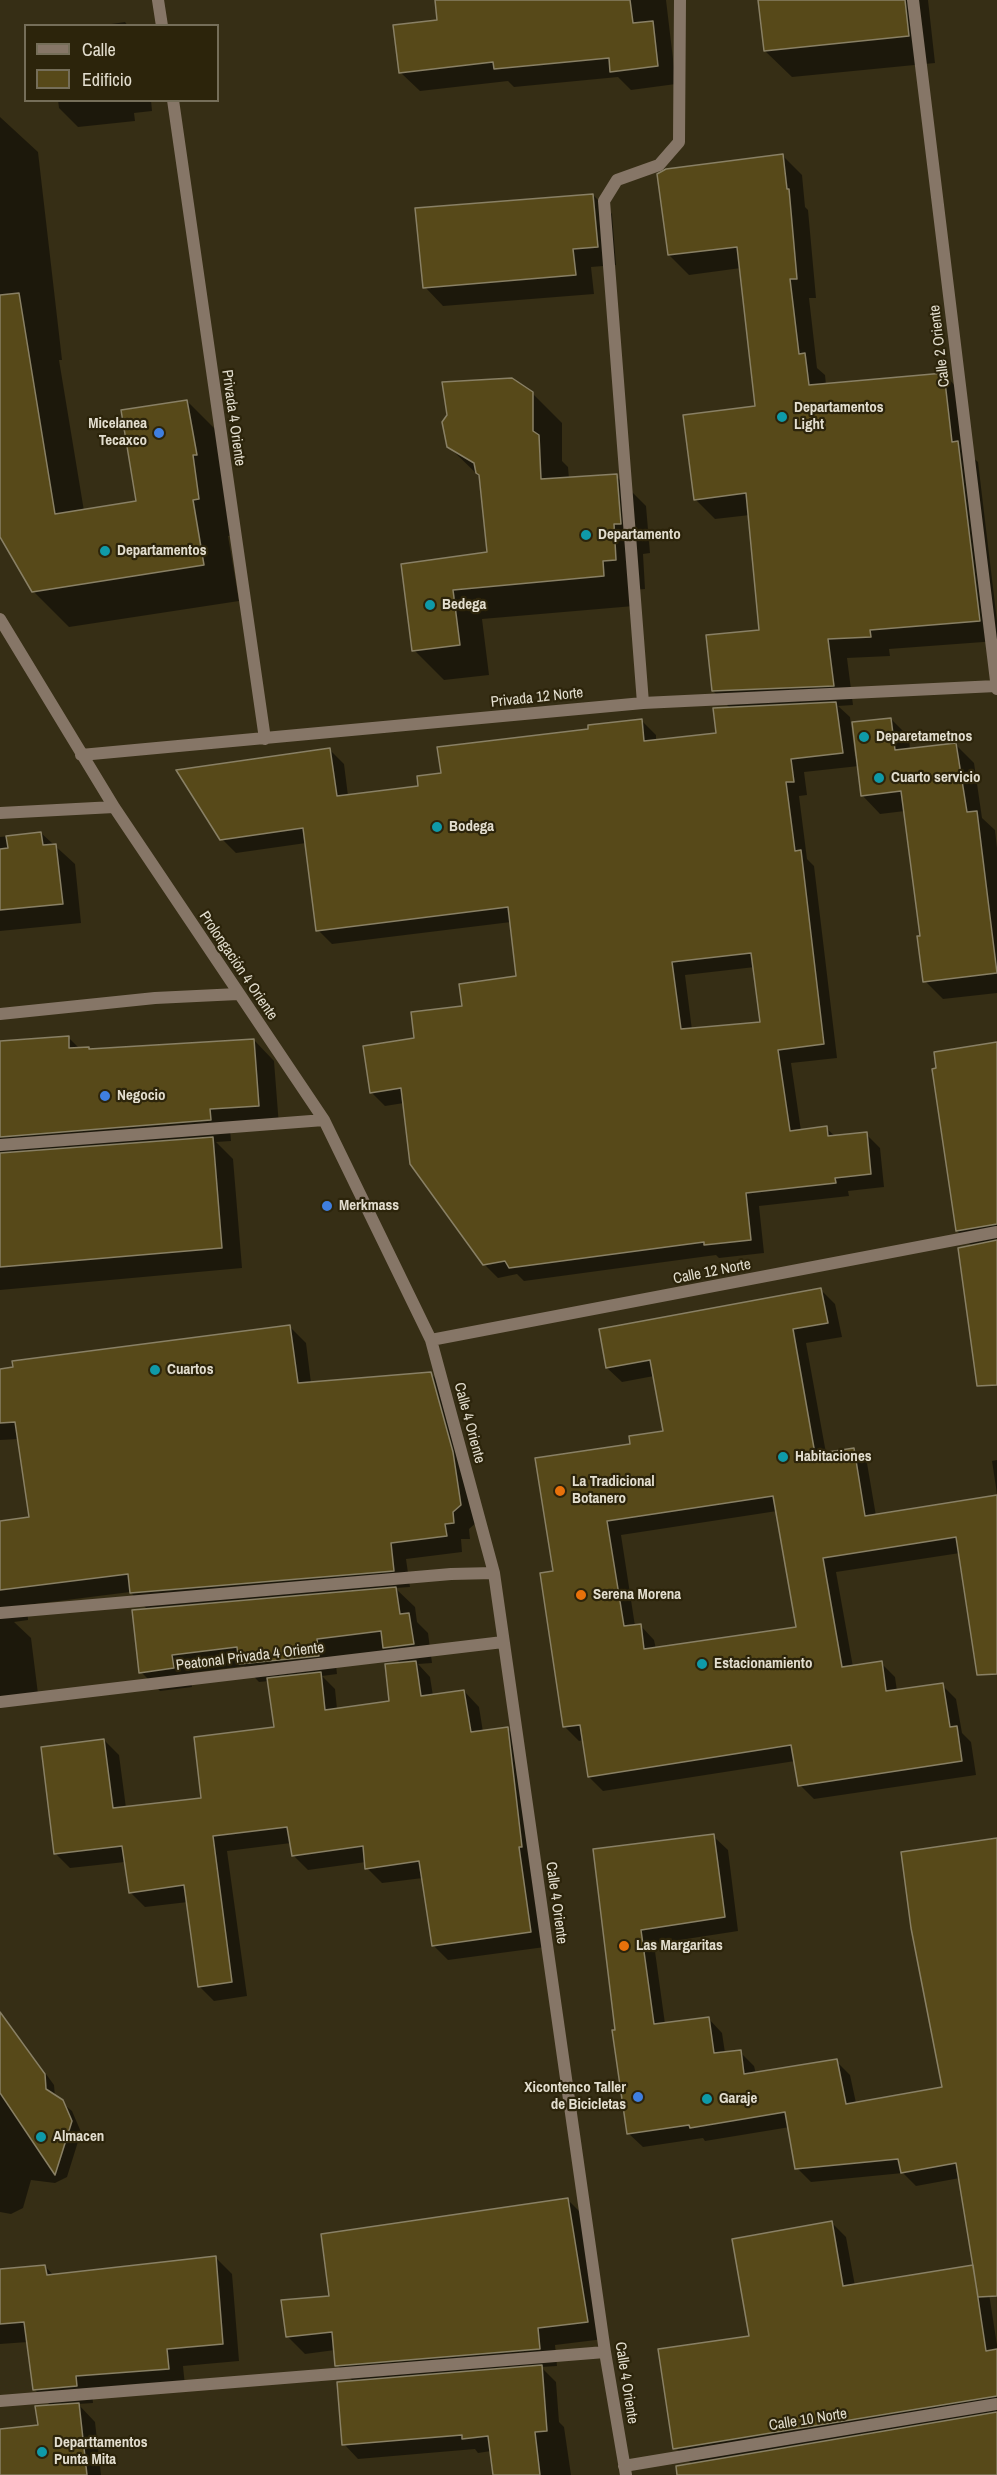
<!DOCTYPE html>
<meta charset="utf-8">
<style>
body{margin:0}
#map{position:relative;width:997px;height:2475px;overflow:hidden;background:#362e15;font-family:"Archivo Narrow",sans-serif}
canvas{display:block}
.legend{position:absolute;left:24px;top:24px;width:195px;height:78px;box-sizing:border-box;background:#2c240b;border:2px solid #756e59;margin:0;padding:8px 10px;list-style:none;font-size:18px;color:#e3decf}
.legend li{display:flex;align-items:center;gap:12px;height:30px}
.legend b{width:30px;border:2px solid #756e59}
</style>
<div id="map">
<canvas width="997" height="2475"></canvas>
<ul class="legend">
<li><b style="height:8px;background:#867667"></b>Calle</li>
<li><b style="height:16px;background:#574919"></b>Edificio</li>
</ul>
</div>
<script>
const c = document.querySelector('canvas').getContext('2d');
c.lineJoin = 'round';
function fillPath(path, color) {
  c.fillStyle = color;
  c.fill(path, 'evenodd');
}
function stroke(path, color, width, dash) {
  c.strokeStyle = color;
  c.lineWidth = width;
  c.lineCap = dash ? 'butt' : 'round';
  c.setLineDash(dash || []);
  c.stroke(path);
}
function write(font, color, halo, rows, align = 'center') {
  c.font = font + ' "Archivo Narrow",sans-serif';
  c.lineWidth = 4.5;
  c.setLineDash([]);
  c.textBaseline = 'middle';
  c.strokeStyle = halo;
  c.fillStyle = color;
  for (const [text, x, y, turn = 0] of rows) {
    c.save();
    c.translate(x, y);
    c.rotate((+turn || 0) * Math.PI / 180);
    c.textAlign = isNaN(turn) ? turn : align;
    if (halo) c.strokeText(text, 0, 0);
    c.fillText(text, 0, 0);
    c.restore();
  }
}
const shadow = new Path2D(`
 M436 0H666L676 84 631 90 618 77 514 87 508 81 420 91 401 73 439 21Z
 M760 0H928L935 63 792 77 765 51Z
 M125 22 128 26H98Z
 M58 100H151L152 111 134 113 135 121 78 127 59 108Z
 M0 117 38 152 62 360H59L84 511 138 503 187 401 223 437 234 535 228 536 239 601 69 627 33 591 0 534Z
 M782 155 802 175 805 207 808 210 816 298H809L817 368 825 375 826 385 944 374 963 394 970 455 978 462 997 621V641L889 649 890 656 847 658 853 705 838 706 850 717 855 756H858L891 719 909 737 910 750 956 745 974 763 982 818 995 830 997 848V993L943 999 925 981 922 937 905 811 880 814 862 795 859 766 804 772 807 795 799 796 807 859 814 866 837 1058 791 1063 801 1131 826 1128 836 1137 866 1134 880 1148 884 1187 848 1191 849 1196 759 1206 764 1253 719 1258 716 1255 524 1281 517 1274 498 1278 484 1264 404 1103 385 1106 371 1092 463 1007 517 978 511 922 332 944 318 930 306 843 236 853 222 839 330 750 344 764 348 796 419 787 442 774 590 730 642 721 656 735V741L717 734 731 709 713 691 761 631 750 515 715 519 696 500 757 407 741 268 689 275 669 255ZM755 967 762 1023 692 1030 685 975Z
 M593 195 612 214 616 265 591 267 594 294 443 306 425 287Z
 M532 393 562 423V461L568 467 569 479 616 476 646 506 650 553 643 554 645 589 632 590 634 606 482 619 489 675 444 680 414 650 402 565 489 553 480 477 448 446Z
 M41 833 75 864 81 923 0 931V837Z
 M68 1037 80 1049 90 1051 254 1040 274 1061 279 1126 230 1129 231 1141 216 1142 233 1159 242 1268 0 1290V1043Z
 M997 1046V1364L973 1247 957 1231Z
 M821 1290 835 1304 842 1337 806 1343 826 1453 853 1449 867 1463 876 1516 997 1496V1658L960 1553 836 1572 853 1667 881 1663 895 1677 897 1691 942 1685 956 1699 962 1733 971 1742 976 1775 814 1799 800 1785 795 1761 603 1791 589 1777 584 1740 579 1741 565 1727 555 1572 632 1445 665 1432 654 1376 622 1382 607 1368ZM777 1511 797 1629 656 1649 654 1640 640 1625 635 1626 621 1535Z
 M289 1326 306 1343 311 1383 430 1373 447 1390 477 1522 469 1529 470 1539H461L462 1552 406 1559 410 1587 395 1588 415 1607 417 1622 428 1633 432 1663 418 1664 430 1677 433 1696 464 1691 479 1707 483 1732 507 1728 522 1743 545 1947 448 1960 433 1945 423 1878 382 1883 367 1868 366 1862 308 1870 293 1855 291 1843 227 1851 247 1996 214 2001 199 1986 188 1902 145 1907 130 1892 125 1862 70 1868 55 1853 104 1740 119 1755 126 1808 203 1799 276 1728 269 1681 259 1682 244 1666 190 1673 192 1687 160 1691 141 1672 148 1610 130 1592 27 1605 28 1620 14 1622 31 1638 39 1702 0 1707V1522L31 1518 19 1439 0 1440V1370ZM388 1650 401 1664 391 1702 337 1709 335 1689 322 1676 337 1674 335 1657Z
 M997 1460V1494L992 1461Z
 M713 1836 728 1850 738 1931 654 1944 665 2024 708 2018 722 2033 725 2053 740 2052 754 2066 756 2074 836 2061 850 2075 856 2103 944 2088 997 1839V2275L960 2178 916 2186 903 2173 811 2182 797 2168 790 2127 705 2141 703 2138 643 2147 628 2133 594 1850Z
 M0 2032H13L22 2041 54 2085 55 2097 72 2111 81 2132 67 2177 55 2183 31 2180 23 2208 11 2214 0 2212Z
 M568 2200 585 2217 604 2339 555 2345 557 2366 541 2367 556 2382 559 2422 564 2427 571 2475H494L491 2451 478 2453 475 2449 358 2459 344 2444 354 2382 337 2365 335 2350 305 2354 288 2337 330 2297Z
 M831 2222 846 2237 855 2286 987 2281 997 2345V2475H679L692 2464 676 2448Z
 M215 2257 232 2274 239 2361 183 2366 185 2386 92 2393 93 2403 78 2404 95 2422 101 2475H0V2430L39 2427 52 2407 34 2389 28 2342 0 2344V2271L45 2266 54 2276Z`);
const building = new Path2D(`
 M435 0H630L633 23 653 21 658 66 610 72 609 58 494 69 493 62 399 73 393 25 437 20Z
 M758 0H905L909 36 764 51Z
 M783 154 787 189H789L797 279H790L799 354 805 353 809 385 944 373 952 442 958 441 980 621 870 630 871 637 828 639 834 686 712 691 706 635 759 630 746 493 694 500 683 415 755 406 737 247 668 255 657 174 666 169Z
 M593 194 598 247 573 249 576 275 423 288 415 208Z
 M19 293 55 514 136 501 121 410 187 400 197 455H193L199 499 193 500 204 565 32 592 0 537V295Z
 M512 378 533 392V431L539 435 541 479 617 474 621 524H614L616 560 603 561 604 576 453 590 460 645 412 651 401 564 487 552 479 475 476 473 474 463 447 447 442 422 447 415 442 382Z
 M836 702 843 753 791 759 794 782H786L795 851 801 850 824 1044 778 1050 790 1131 827 1126 828 1136 867 1132 871 1174 835 1178 836 1183 746 1193 751 1240 704 1245V1242L509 1268 505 1261 483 1265 410 1164 401 1088 370 1093 363 1046 414 1038 411 1012 462 1006 459 984 516 976 508 907 316 931 303 828 220 840 176 770 330 748 337 796 418 786 417 776 441 773 437 747 588 729V725L642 719 644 741 716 733 713 708ZM751 953 760 1022 681 1029 672 962Z
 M891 718 895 750 956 743 967 812 977 811 997 973 923 982 917 936H920L901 791 861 796 852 722Z
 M41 832 43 845 56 844 63 904 0 910V849L8 848 6 836Z
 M69 1036V1048L89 1047V1049L254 1039 259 1106 210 1109 211 1120 0 1137V1041Z
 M997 1042V1224L956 1231 932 1069 936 1068 934 1052Z
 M213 1137 222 1248 0 1267V1153Z
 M997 1240V1385L977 1386 958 1248Z
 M821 1288 828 1323 793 1329 815 1454 854 1448 865 1516 997 1495V1674L977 1675 956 1537 823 1558 842 1667 882 1661 886 1691 943 1683 950 1727 957 1726 962 1761 798 1786 791 1745 588 1777 580 1725 563 1727 540 1573 553 1571 535 1458 630 1444 629 1436 663 1431 650 1360 606 1368 599 1329ZM773 1496 796 1627 644 1649 641 1624 624 1626 607 1521Z
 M290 1325 298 1383 431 1372 453 1452 461 1505 453 1512 454 1523 445 1524 447 1536 391 1543 394 1571 130 1593 128 1574 0 1590V1521L29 1517 15 1422 0 1423V1369L13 1367 12 1361Z
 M396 1587 400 1614 409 1613 414 1644 383 1648 381 1631 317 1639 319 1656 239 1664 237 1647 172 1655 174 1668 139 1673 132 1610Z
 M416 1661 421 1696 464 1690 471 1732 508 1727 522 1847H519L531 1932 432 1946 419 1861 365 1869 363 1846 292 1856 287 1827 213 1836 232 1982 198 1987 184 1885 129 1893 122 1846 54 1854 41 1747 104 1739 113 1808 201 1798 194 1737 274 1727 267 1678 321 1672 325 1710 389 1701 385 1664Z
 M714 1834 725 1917 641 1930 654 2024 709 2017 714 2053 741 2050 744 2074 837 2059 846 2104 942 2087 911 1928 901 1852 997 1838V2296L978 2297 956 2163 901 2173 898 2159 795 2169 785 2112 690 2128 689 2125 627 2134 612 2030H615L593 1849Z
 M0 2012 45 2074 46 2089 63 2100 72 2121 55 2175 0 2093Z
 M568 2198 588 2322 538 2328 540 2349 335 2366 332 2332 286 2337 281 2300 329 2296 321 2234Z
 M832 2221 843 2286 973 2265 986 2351 997 2349V2396L673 2449 658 2349 749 2336 732 2239Z
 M216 2256 223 2344 167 2349 169 2369 76 2376 77 2386 33 2390 24 2322 0 2324V2269L45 2265 47 2275Z
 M542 2365 547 2431 535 2432 540 2475H493L488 2436 462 2439V2435L342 2445 337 2382Z
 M79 2403 87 2475H0V2429L38 2425 35 2406Z
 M997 2412V2475H677L676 2466Z`);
const street = new Path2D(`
 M158 0 162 26
 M913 0 997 689
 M173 100 265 739
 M0 619 114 807 324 1120 431 1340 494 1573 605 2352 626 2475
 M643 703 604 201 617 180 659 165 679 142 680 0
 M81 755 643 703 996 686
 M0 813 114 807
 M0 1014 155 998 238 994
 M0 1145 324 1120
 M431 1340 997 1232
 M0 1613 451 1574 494 1573
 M0 1702 503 1642
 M0 2401 605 2352
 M624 2466 997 2404`);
const markers = [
 [782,417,6,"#0f9aa8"],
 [159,433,6,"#3f7fe0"],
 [586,535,6,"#0f9aa8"],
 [105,551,6,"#0f9aa8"],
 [430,605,6,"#0f9aa8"],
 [864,737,6,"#0f9aa8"],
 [879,778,6,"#0f9aa8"],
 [437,827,6,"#0f9aa8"],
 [105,1096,6,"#3f7fe0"],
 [327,1206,6,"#3f7fe0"],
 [155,1370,6,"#0f9aa8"],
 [783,1457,6,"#0f9aa8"],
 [560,1491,6,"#e8710a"],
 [581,1595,6,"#e8710a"],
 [702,1664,6,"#0f9aa8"],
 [624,1946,6,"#e8710a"],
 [638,2097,6,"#3f7fe0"],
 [707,2099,6,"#0f9aa8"],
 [41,2137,6,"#0f9aa8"],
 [42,2452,6,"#0f9aa8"]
];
const streetNames = [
 ["Calle 2 Oriente",940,346,-97],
 ["Privada 4 Oriente",233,418,82],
 ["Privada 12 Norte",537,698,-6],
 ["Prolongación 4 Oriente",238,966,56],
 ["Calle 12 Norte",712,1272,-11],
 ["Calle 4 Oriente",469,1423,75],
 ["Peatonal Privada 4 Oriente",250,1657,-7],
 ["Calle 4 Oriente",556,1903,82],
 ["Calle 4 Oriente",626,2383,81],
 ["Calle 10 Norte",808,2420,-9]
];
const poiNames = [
 ["Departamentos",794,408],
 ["Light",794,425],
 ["Micelanea",147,424,"right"],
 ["Tecaxco",147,441,"right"],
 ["Departamento",598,535],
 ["Departamentos",117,551],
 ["Bedega",442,605],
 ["Deparetametnos",876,737],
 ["Cuarto servicio",891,778],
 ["Bodega",449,827],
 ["Negocio",117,1096],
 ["Merkmass",339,1206],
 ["Cuartos",167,1370],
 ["Habitaciones",795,1457],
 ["La Tradicional",572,1482],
 ["Botanero",572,1499],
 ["Serena Morena",593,1595],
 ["Estacionamiento",714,1664],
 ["Las Margaritas",636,1946],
 ["Xicontenco Taller",626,2088,"right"],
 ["de Bicicletas",626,2105,"right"],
 ["Garaje",719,2099],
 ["Almacen",53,2137],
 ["Departtamentos",54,2443],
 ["Punta Mita",54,2460]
];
fillPath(shadow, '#0007');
fillPath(building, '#574919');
stroke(building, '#898065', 1.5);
stroke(street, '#867667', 12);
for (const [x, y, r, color] of markers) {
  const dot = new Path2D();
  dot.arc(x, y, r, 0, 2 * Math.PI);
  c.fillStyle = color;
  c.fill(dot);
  stroke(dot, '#2c240b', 2);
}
write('15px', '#e3decf', '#2c240b', streetNames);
write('bold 15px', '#e3decf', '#2c240b', poiNames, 'left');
</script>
